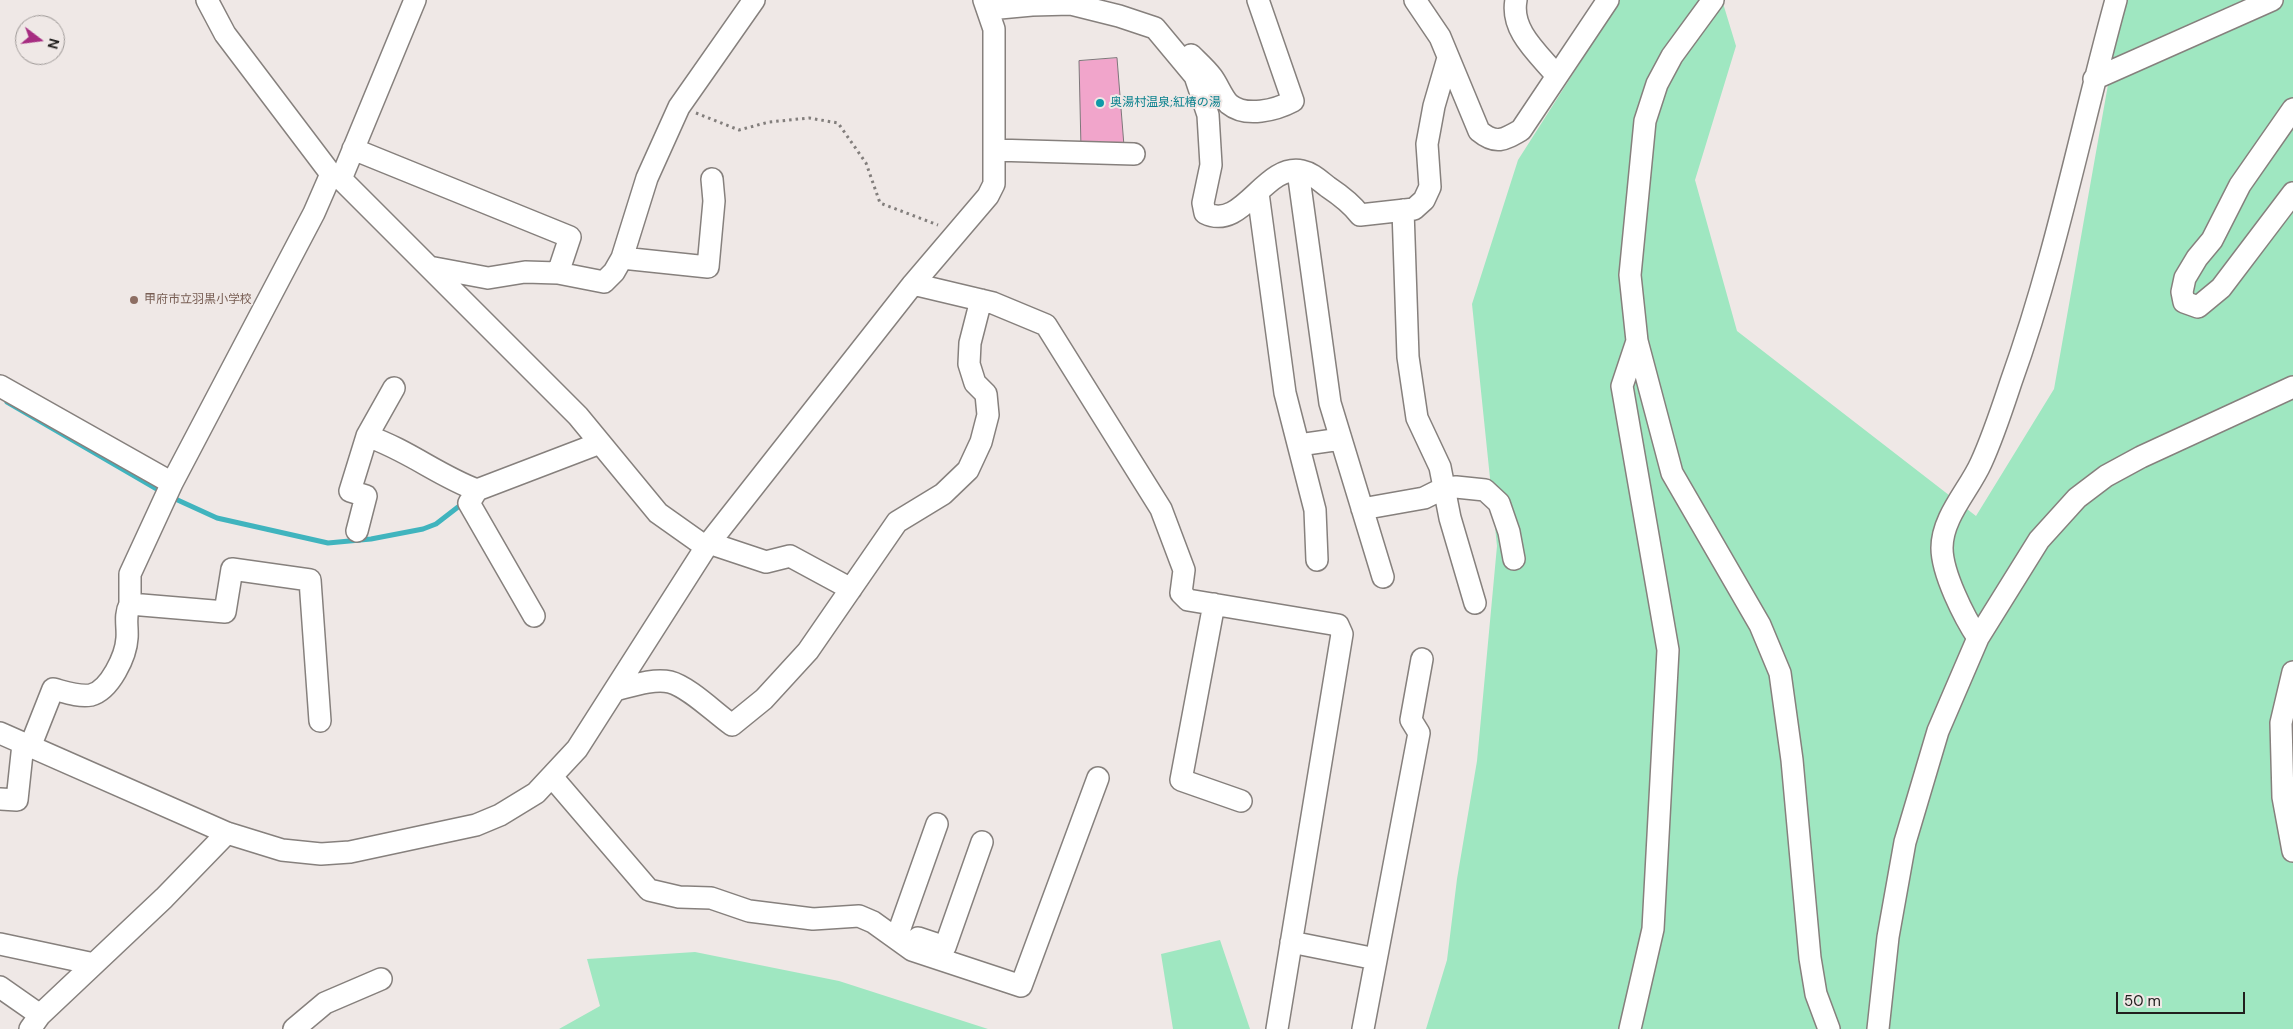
<!DOCTYPE html>
<meta charset="utf-8">
<style>
body{margin:0}
#map{position:relative;width:2293px;height:1029px;overflow:hidden;background:#efe8e6;font-family:"DM Sans",sans-serif}
canvas{display:block}
.north{position:absolute;left:15px;top:15px;width:50px;height:50px;box-sizing:border-box;background:#efe8e6;border:1px solid #9d9896;border-radius:50%;rotate:105deg;font-size:14px;font-weight:700;line-height:20px;text-align:center;color:#211f1e}
.north::after{content:'';display:block;margin:auto;width:18px;height:22px;background:#a62c81;clip-path:polygon(50% 0,100% 100%,50% 72%,0 100%)}
.scale{position:absolute;left:2116px;top:992px;width:129px;height:22px;box-sizing:border-box;border:2px solid #211f1e;border-top:0;padding-left:6px;font-size:15px;line-height:18px;white-space:nowrap;color:#211f1e;-webkit-text-stroke:4px #efe8e6;paint-order:stroke}
</style>
<div id="map">
<canvas width="2293" height="1029"></canvas>
<div class="north">N</div>
<div class="scale">50 m</div>
</div>
<script>
const c = document.querySelector('canvas').getContext('2d');
c.lineJoin = 'round';
function fillPath(path, color) {
  c.fillStyle = color;
  c.fill(path, 'evenodd');
}
function stroke(path, color, width, dash) {
  c.strokeStyle = color;
  c.lineWidth = width;
  c.lineCap = dash ? 'butt' : 'round';
  c.setLineDash(dash || []);
  c.stroke(path);
}
function write(font, color, halo, rows, align = 'center') {
  c.font = font + ' "DM Sans","Noto Sans JP",sans-serif';
  c.lineWidth = 4;
  c.setLineDash([]);
  c.textBaseline = 'middle';
  c.strokeStyle = halo;
  c.fillStyle = color;
  for (const [text, x, y, turn = 0] of rows) {
    c.save();
    c.translate(x, y);
    c.rotate((+turn || 0) * Math.PI / 180);
    c.textAlign = isNaN(turn) ? turn : align;
    if (halo) c.strokeText(text, 0, 0);
    c.fillText(text, 0, 0);
    c.restore();
  }
}
const green = new Path2D(`
 M1620 0H1722L1736 46 1695 180 1737 331 1976 516 2054 389 2123 0H2293V1029H1426L1447 960 1457 879 1477 761 1497 546 1472 304 1518 160Z
 M1220 940 1250 1029H1173L1161 954Z
 M695 952 839 981 988 1029H559L600 1006 587 959Z`);
const stream = new Path2D(`
 M7 402 162 492
 M171 497 217 518 328 543 371 539 423 529 436 524 458 507`);
const building = new Path2D(`
 M1117 58 1124 146 1081 148 1079 61Z`);
const path = new Path2D(`
 M696 113 739 130 769 122 809 118 838 123 866 163 880 203 938 225`);
const minor = new Path2D(`
 M207 0 225 34 331 174 341 179 578 416 658 513 706 547
 M1415 0 1440 37 1479 131C1496 145 1504 140 1521 130L1608 0
 M1516 0C1510 31 1539 54 1557 76
 M1713 0 1672 56 1657 84 1645 121 1630 275 1637 341 1672 473 1760 625 1780 673 1792 760 1810 958 1816 994 1829 1029
 M989 9 1032 5 1071 4 1119 16 1155 28 1195 76 1208 115 1211 165 1203 203 1205 213C1243 232 1264 163 1302 171 1312 173 1320 181 1328 187 1340 195 1351 203 1360 215L1414 209 1424 200 1430 187 1427 144 1434 106 1448 58
 M1191 55C1198 62 1206 69 1212 77 1218 85 1222 97 1229 104 1246 118 1276 110 1293 101L1258 0
 M2094 79 2272 0
 M2293 109 2240 185 2212 240 2197 258 2185 278 2182 292 2184 302 2198 307 2221 288 2293 193
 M353 149 570 237 558 273
 M994 150 1134 154
 M1298 171 1330 403 1383 577
 M341 179 415 0
 M1258 193 1285 393 1315 510 1317 560
 M1403 210 1408 357 1417 418 1440 467 1450 518 1475 603
 M622 258 708 267 714 201 712 179
 M429 267 488 278 525 272 558 273 604 282 614 272 622 258 647 178 679 107 754 0
 M913 284 993 303 1046 325 1161 509 1184 570 1181 593 1188 600 1338 625 1342 634 1277 1029
 M0 386 172 483 314 213 331 174
 M367 436C408 450 439 476 477 490
 M1299 445 1341 439
 M172 483 130 574V604L225 612 232 569 310 580 320 721
 M1362 509 1424 498 1444 488 1456 487 1485 490 1499 503 1509 532 1514 559
 M357 531 366 496 350 491 367 436 394 388
 M709 543 766 562 790 556 851 589
 M1214 604 1181 780 1241 801
 M534 616 469 503 477 490 600 443
 M1978 638C1964 617 1942 573 1942 548 1942 517 1969 490 1981 463 1993 437 2002 409 2011 382 2056 257 2081 127 2116 0
 M2293 672 2281 723 2283 797 2293 851
 M615 690C631 686 654 678 670 682 689 687 715 713 732 725L764 699 808 651 897 522 943 494 968 470 981 442 988 415 986 394 975 383 969 364 970 343 981 300
 M0 733 227 833 282 850 321 854 350 852 476 825 500 815 536 793 577 749 706 547 913 284 988 196 994 184V29L984 0
 M30 747 53 689C65 692 78 697 91 695 110 690 126 656 127 638 128 626 124 616 130 604
 M553 778 649 890 679 897 711 898 749 911 813 919 859 916 873 922 912 950 1021 986 1098 778
 M0 799 17 800 23 744
 M899 931 937 824
 M918 938 945 947 982 842
 M1291 942 1376 959
 M0 944 94 964
 M0 987 40 1015
 M30 1029 40 1015 164 898 227 833
 M294 1029 325 1003 381 979
 M1363 1029 1419 733 1411 720 1422 659
 M1630 1029 1653 929 1668 650 1622 386 1637 341
 M1878 1029 1888 937 1905 842 1938 731 1978 638 2039 540 2077 498 2106 476 2141 457 2293 387`);
const markers = [
 [1100,103,5,"#0f9aa8"],
 [134,300,5,"#8d6e63"]
];
const cultureNames = [
 ["奥湯村温泉;紅椿の湯",1110,103]
];
const educationNames = [
 ["甲府市立羽黒小学校",144,300]
];
fillPath(green, '#9fe7c1');
stroke(stream, '#40b4be', 5);
fillPath(building, '#f1a5cb');
stroke(building, '#7d777a', 1);
stroke(minor, '#86807d', 24);
stroke(path, '#827e7c', 3, [2.5, 4]);
stroke(minor, '#fff', 21);
for (const [x, y, r, color] of markers) {
  const dot = new Path2D();
  dot.arc(x, y, r, 0, 2 * Math.PI);
  c.fillStyle = color;
  c.fill(dot);
  stroke(dot, '#efe8e6', 2);
}
write('12px', '#0d838f', '#efe8e6', cultureNames, 'left');
write('12px', '#785e54', '#efe8e6', educationNames, 'left');
</script>
